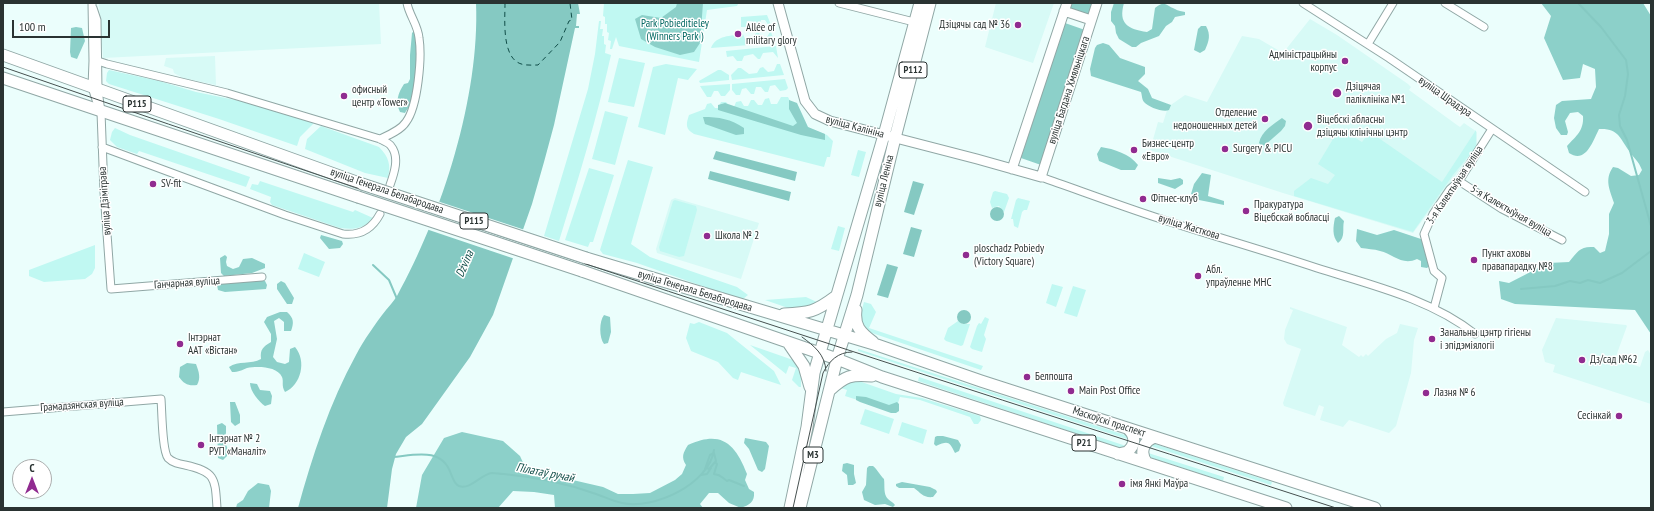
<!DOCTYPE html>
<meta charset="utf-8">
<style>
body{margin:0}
#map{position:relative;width:1654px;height:511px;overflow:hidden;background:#ebfefc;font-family:"PT Sans Narrow",sans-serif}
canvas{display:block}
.frame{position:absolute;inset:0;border:4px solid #2a3332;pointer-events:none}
.north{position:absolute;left:12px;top:459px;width:40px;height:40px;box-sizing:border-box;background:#fff;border:1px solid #aaadad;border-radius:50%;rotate:0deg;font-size:11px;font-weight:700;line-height:16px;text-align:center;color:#2a3332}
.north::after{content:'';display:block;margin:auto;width:14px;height:18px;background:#902b90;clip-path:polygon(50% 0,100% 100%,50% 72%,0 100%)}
.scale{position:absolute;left:12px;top:20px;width:98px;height:18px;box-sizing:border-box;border:2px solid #2a3332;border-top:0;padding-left:5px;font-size:12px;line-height:14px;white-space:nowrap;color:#2a3332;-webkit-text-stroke:3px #fff;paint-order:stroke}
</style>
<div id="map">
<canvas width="1654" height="511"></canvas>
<div class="frame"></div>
<div class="north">С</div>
<div class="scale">100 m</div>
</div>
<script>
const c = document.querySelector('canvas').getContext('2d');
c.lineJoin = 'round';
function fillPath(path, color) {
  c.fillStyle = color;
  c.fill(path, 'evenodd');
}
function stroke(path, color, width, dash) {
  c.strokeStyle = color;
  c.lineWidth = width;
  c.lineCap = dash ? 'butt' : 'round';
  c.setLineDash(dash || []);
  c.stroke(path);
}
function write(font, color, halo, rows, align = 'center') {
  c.font = font + ' "PT Sans Narrow",sans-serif';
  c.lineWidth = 3;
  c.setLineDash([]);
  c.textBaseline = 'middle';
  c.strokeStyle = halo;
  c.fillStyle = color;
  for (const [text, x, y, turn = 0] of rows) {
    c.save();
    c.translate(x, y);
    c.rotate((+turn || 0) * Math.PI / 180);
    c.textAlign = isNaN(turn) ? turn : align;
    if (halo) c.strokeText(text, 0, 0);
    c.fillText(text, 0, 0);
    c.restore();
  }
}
const built = new Path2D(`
 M99 3H379L381 44 103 58Z
 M996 3H1054L1033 63 985 47Z
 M1310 19 1337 35 1408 84 1411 87 1409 90 1457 125 1460 127 1464 123 1477 132V146L1413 233 1283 193 1150 150 1158 122 1163 123 1168 107 1185 95 1207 102 1242 36 1259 39 1283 53Z
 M215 56 216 85 183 78 174 73 173 69 164 66 166 58Z
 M675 198 759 223 741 279 657 253 656 249 671 200Z
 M1290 307 1347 327 1342 345 1359 357 1361 355 1363 357 1366 354 1368 356 1386 339 1397 333 1400 324 1418 328 1414 340 1411 373 1396 426 1389 433 1349 420 1343 427 1320 420 1324 407 1319 405 1315 416 1284 406 1283 403 1301 349 1287 344 1284 339 1285 330 1293 310 1290 309Z
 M1556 318 1626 325 1627 326 1615 359 1640 367 1645 352 1648 350 1651 355V404L1553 372 1555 365 1545 362 1542 350Z`);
const green = new Path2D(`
 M604 3H742L738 4 737 6 707 10 699 62 619 46 616 37 612 49H610L611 41 608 40 609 33 607 32V24H605V17L603 16Z
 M767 15 771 25 769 26 765 20H761L759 27H755L751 21H747L746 27H741V17Z
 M599 21H601L600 29H603L602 36H604V44L606 45 605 53 611 55C597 118 578 180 559 241L544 236 588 89 595 54Z
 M770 32H771L775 43 711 48C716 35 731 36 743 34L745 39 753 38 756 33H759L763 38 767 37Z
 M776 46 778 58 773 52 763 53 760 59H758L753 54 744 56 742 61H737L733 56 727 57 726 51Z
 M619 58 645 63 634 107 608 102Z
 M666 64 697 69 688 80 678 78 665 135 638 127 653 67Z
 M777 64H780L784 75 732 80 731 75 738 68H741L749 74 757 73 760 68 763 67 768 72 774 71Z
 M109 70 159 81 196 92 250 103 314 123 300 137 297 146 219 119 109 84 106 81 107 73Z
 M718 70H721L729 75V80L700 83 699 81Z
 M785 79 788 88 786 90 780 91 775 85 770 86 768 92H765L761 87H756L754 94H751L746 88 742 89 740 95H736L732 90V84Z
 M730 84V90L725 96H721L718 91H714L711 97H707L700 86Z
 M781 97H788L802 125 827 135 833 141 830 157H827L824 167 694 134C685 129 686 124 689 115L705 109 707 104 711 103 715 108H718L721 102H726L730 107H734L736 102 741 101 744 106H748L751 100H754L758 105H762L765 99 769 98 771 104H777Z
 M605 111 628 117 615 165 592 159Z
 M321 126 379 147C389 157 391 165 388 178L365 173 305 149 307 139Z
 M115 128 130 135 250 177 246 187 139 151 137 154 117 147 110 140 112 132Z
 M1476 130V147L1453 175 1413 232 1294 196V191L1311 178 1328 184 1335 175 1318 164 1336 134 1340 136 1344 131 1362 142 1370 132 1442 182Z
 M858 150 866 152 859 177 851 175Z
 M628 160 653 167 631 244 650 257 737 287 748 295 743 299 733 297 637 263 603 254 600 250Z
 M589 168 614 175 593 242H590L588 247 565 240Z
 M260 181 353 212 355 210 373 218C364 229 353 230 340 228L272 205 270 202 271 197 250 189 252 184 258 185Z
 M995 191 1007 194 1009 198 1004 212 999 206 992 208 990 202 993 192Z
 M1018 198 1030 201 1027 210H1024L1022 212 1018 228 1014 226 1013 219H1011L1016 200Z
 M675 200 696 206 697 210 684 256 679 257 660 251 659 247 673 201Z
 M838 226 845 228 839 251 831 249Z
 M95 245V268L92 274 85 279 44 282 29 276V270Z
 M304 253 325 262 319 277 298 269Z
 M1052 284 1063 287 1056 307 1046 303Z
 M1073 286 1086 290 1077 317 1064 313Z
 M806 297 819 303 794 310 765 300Z
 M864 302 871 304 876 312 869 328 983 366 981 370 869 332C858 324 861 313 864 302Z
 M985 317 989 319 984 335 986 339 982 352 972 349 970 347 977 326 979 323 981 324Z
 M958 321 962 324H970L963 345 961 346 946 341 944 339 948 328Z
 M699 322 727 333 774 371 781 385 741 372 738 380 733 378 718 362 691 351 686 338 690 323 694 324Z
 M750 345 796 361 801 374V387H799L792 380 796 368 789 366 786 374Z
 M858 349 1128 436 1130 440 858 351Z
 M919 377 1129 447 1120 448 918 381Z
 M856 380 896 394 922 398 980 416 981 420 978 424H974L970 417 920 400 900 397 895 412 845 396 847 390 838 387Z
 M865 409 894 419 889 434 860 424Z
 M902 422 927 430 923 444 898 435Z
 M1152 443 1272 482 1271 485 1148 445Z
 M1145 452 1224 477 1223 481 1149 457Z`);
const forest = new Path2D(`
 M677 3H703L700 43 694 52 680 55 655 47 641 39 635 19 642 15 661 18 676 7Z
 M1070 3H1093L1089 15 1068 9Z
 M1114 3H1124C1118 24 1128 29 1147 32L1152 29 1155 8C1165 0 1165 5 1175 9 1178 11 1182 11 1185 12V15L1175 17 1172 22 1166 26 1159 36 1141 43 1136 47H1132L1119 39 1116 33 1115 26 1111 21V12Z
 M1541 3H1643L1651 16V334L1635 310 1515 304 1501 299 1499 281 1509 283 1548 263 1569 262C1578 251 1580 246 1594 247L1600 253 1605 251 1609 234V214L1614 203C1610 190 1604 180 1613 167L1618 168 1631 176 1639 175 1642 170C1638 160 1635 160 1630 152 1620 139 1619 128 1599 129 1593 141 1586 164 1569 153L1567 146C1576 136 1584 131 1583 116L1578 112 1570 113 1565 121 1568 132 1567 135H1561L1556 128 1554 118 1556 105 1562 101 1591 99 1596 87 1595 69 1583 64 1580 78 1563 80 1544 38 1551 16Z
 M1065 23 1085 30 1041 165 1021 158Z
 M1201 26H1206C1211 35 1209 41 1205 50L1200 53 1194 50 1198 29Z
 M76 27 82 28 85 41 77 59 71 57 70 52 71 28Z
 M414 31 416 33C418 50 415 89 410 105 409 108 406 110 405 113L400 112C395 102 398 93 404 84L408 83 410 79V55L412 33Z
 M1103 43 1109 45 1120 58 1145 67V74L1138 81 1148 89 1152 98 1171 105 1169 110C1164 113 1148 107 1144 102 1142 100 1142 95 1141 92L1091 76 1090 69 1095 48 1097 45Z
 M789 100 797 103 808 127 825 134V140L801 135 718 110V105L725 103 793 126 797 123 789 109Z
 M703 117C719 117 731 119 744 128V134L736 135 705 124Z
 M1282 118 1286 121 1285 126 1281 131 1265 145 1262 146 1259 143C1261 131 1274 124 1282 118Z
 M1101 147C1114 149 1130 154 1138 165L1135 170H1121L1099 161 1097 154Z
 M1202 173 1211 175 1208 196 1224 201V205L1199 200 1191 194 1194 184Z
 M1158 178 1171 180 1180 178 1183 180V184L1175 189 1158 183Z
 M1339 216 1344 221C1342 229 1346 237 1338 243 1332 236 1333 227 1335 218Z
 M1357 229 1377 235 1394 230 1421 239 1427 254 1430 265 1427 268 1421 267V261L1417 259C1402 266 1393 254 1380 251 1374 249 1367 249 1361 248L1356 241Z
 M321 235 342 241 343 244 340 248 329 249 320 238Z
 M225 255 227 257 226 262 227 266 233 269 239 267 243 259 252 258 265 264V268L252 273 224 276 221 273 220 258Z
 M255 279 265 281 267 285 266 289 225 292 218 290 217 285 221 283Z
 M281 281 285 283 294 298 292 304H287L277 289V284Z
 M280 312H287C294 318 294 323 291 331H284V322L279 318 274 321 277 339 273 357 277 362 285 364 289 362 290 349 295 347C307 361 301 385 285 392 281 385 284 382 282 377 277 366 257 366 247 368 242 370 239 372 232 372L229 367C238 360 251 365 261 359 260 349 263 347 271 342V334L264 322 267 317Z
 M604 315 610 317 611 332 608 343 604 344C599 338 599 321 604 315Z
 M187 363 196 364C199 372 201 378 197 385 188 386 184 384 179 377L180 367Z
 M250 383 257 384 260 390 270 391 272 396 271 404 265 406C259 402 250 391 250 383Z
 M856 396 866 397 889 405 897 402 899 404V411L896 413H891L860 402 856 400Z
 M230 402H235L240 415V423L235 426 231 422Z
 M222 423 226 426V433L224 439 228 450 227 456 223 460 218 458 217 425Z
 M462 432 503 441 520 456 526 469 532 476 564 478 603 487 618 494H633L650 493 675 480 682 474 686 465C681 457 683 453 688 445 721 430 735 443 747 474L745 480 749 489 754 492C755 502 749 505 741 508L729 503 718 493H709L700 504 703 508H555L554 495 534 492 513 491 498 508H416L422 475 444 438Z
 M937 436H943L958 440 961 445 959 451 955 453C949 441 948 441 936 446L934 444 935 437Z
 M745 438 766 442 769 446 765 469 762 472 758 470 749 449 744 443Z
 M847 463 854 465V474L856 483 853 485H848L847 475 842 471 843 464Z
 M869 466H873C877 469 880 475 884 479 885 486 883 494 888 499 891 502 893 502 895 505L893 507 885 504 875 505 864 500 862 492 866 485 867 468Z
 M902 482 930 487 936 490 937 492 933 497C923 498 921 493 914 488H899L896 486V484Z
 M258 483 269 485 271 491 269 508H236L237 504 243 500 248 491Z`);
const water = new Path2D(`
 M476 3H578L580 14H577L576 26H579V28H575L554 125 544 162 532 204 493 315 470 357 422 424 406 437 396 454 392 469 387 508H298C312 457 330 402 356 355 364 340 375 324 386 310 390 305 394 301 397 296 442 215 480 96 476 3Z
 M716 151 797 172 795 181 713 159Z
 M710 171 791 192 789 201 708 179Z
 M913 181 924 184 914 215 904 212Z
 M990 214a7 7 0 1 1 14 0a7 7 0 1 1-14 0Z
 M911 227 922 230 914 257 903 254Z
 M887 264 898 267 888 298 877 295Z
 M957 317a7 7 0 1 1 14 0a7 7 0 1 1-14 0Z`);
const pier = new Path2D(`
 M437 201 525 230 515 259 426 229Z`);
const stream = new Path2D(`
 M1578 3 1601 27 1626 60 1628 74 1625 96 1619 115 1620 126 1627 140 1651 226
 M373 265 389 280 397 299
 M1521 289 1555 286 1570 281 1580 283 1588 280 1600 283 1622 273 1651 251
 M393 457C415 455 442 447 451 474 453 478 454 484 459 486 471 490 481 474 492 473 496 473 500 474 504 474 534 477 565 483 593 493 603 496 612 501 622 503 654 510 709 484 714 450
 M715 462 717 464 714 474C722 475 721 477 727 481L729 480 744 486
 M705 469 710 455 714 453 716 461 709 469 707 468
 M701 475 707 474 711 468`);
const ferry = new Path2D(`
 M505 3C505 19 502 52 517 62 523 66 531 65 538 65L560 42 569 21 572 20 570 3`);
const minor = new Path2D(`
 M92 3 93 61 92 87 97 103
 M839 3 918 23
 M1303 3 1389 58 1585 192
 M1445 3 1484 27
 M93 8 97 20 98 90 101 112 104 192 111 289 262 277
 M1368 44 1393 3
 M98 61 107 64 227 93 380 139C384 141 389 143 391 146 400 157 394 174 390 185
 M380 139C389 135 401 130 406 122 418 106 422 57 419 38 418 25 409 15 407 3
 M102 147 285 215 343 234C360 236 372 229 380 214
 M1041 177C1081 191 1121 206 1161 219 1213 236 1266 251 1317 268 1371 285 1431 299 1475 334
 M1459 181 1502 209 1562 240
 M1434 308 1442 278 1434 271 1424 234 1433 214 1450 189 1459 181 1492 129
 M3 412 161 399C162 411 162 450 168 458 173 463 179 464 185 465 216 472 215 478 217 508`);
const tertiary = new Path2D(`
 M778 3 805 101 815 114 830 121 977 159 1041 177 1097 3
 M1064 11 1091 20
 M1012 169 1067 3`);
const primary = new Path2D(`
 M3 55 362 184
 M3 78 358 197
 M586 258 877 345 981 381 1375 508
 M582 271 837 359 882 377 1286 508
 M856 310C854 326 860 332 873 342
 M784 314C809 313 815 312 835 297
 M789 344 804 366 810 387
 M830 390C845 376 851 374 872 376
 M1118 454 1127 452C1136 445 1136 435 1127 428
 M1147 463C1139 453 1143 441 1155 437
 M790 508 807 427 814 373 884 135 920 3
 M800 508 837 359 857 295 895 138 930 3`);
const tram = new Path2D(`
 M3 67C445 221 891 364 1336 508
 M802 337C814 346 825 354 826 371
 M793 508 823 373C829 361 838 352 852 352`);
const primaryBridge = new Path2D(`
 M362 184 586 258
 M358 197 582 271`);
const markers = [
 [1018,25,4,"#902b90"],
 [738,34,4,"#902b90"],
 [1345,61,4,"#902b90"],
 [1337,93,5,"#902b90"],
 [344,96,4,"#902b90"],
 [1265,119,4,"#902b90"],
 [1308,126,5,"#902b90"],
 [1225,149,4,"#902b90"],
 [1134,150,4,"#902b90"],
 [153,184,4,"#902b90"],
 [1143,199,4,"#902b90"],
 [1246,211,4,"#902b90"],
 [707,236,4,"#902b90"],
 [966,255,4,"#902b90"],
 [1474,260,4,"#902b90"],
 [1198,276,4,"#902b90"],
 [1432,339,4,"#902b90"],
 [180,344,4,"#902b90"],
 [1582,360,4,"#902b90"],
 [1027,377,4,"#902b90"],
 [1071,391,4,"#902b90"],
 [1426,393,4,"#902b90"],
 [1619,416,4,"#902b90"],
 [201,445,4,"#902b90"],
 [1122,484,4,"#902b90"]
];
const shields = [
 [913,70,28],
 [137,104,28],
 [474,221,28],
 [1084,443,24],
 [813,455,20]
];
const shieldNames = [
 ["Р112",913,70],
 ["Р115",137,104],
 ["Р115",474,221],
 ["Р21",1084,443],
 ["М3",813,455]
];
const parkNames = [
 ["Park Pobieditieley",675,24],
 ["(Winners Park )",675,37]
];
const poiNames = [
 ["Дзіцячы сад № 36",1010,25,"right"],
 ["Allée of",746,28],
 ["military glory",746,41],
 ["Адміністрацыйны",1337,55,"right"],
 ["корпус",1337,68,"right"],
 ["Дзіцячая",1346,87],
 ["паліклініка №1",1346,100],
 ["офисный",352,90],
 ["центр «Tower»",352,103],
 ["Отделение",1257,113,"right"],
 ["недоношенных детей",1257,126,"right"],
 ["Віцебскі абласны",1317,120],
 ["дзіцячы клінічны цэнтр",1317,133],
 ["Бизнес-центр",1142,144],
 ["«Евро»",1142,157],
 ["Surgery & PICU",1233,149],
 ["SV-fit",161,184],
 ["Фітнес-клуб",1151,199],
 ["Пракуратура",1254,205],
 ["Віцебскай вобласці",1254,218],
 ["Школа № 2",715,236],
 ["ploschadz Pobiedy",974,249],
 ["(Victory Square)",974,262],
 ["Пункт аховы",1482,254],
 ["правапарадку №8",1482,267],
 ["Абл.",1206,270],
 ["упраўленне МНС",1206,283],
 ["Занальны цэнтр гігіены",1440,333],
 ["і эпідэміялогіі",1440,346],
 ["Інтэрнат",188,338],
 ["ААТ «Вістан»",188,351],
 ["Дз/сад №62",1590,360],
 ["Белпошта",1035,377],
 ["Main Post Office",1079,391],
 ["Лазня № 6",1434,393],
 ["Сесінкай",1611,416,"right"],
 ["Інтэрнат № 2",209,439],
 ["РУП «Маналіт»",209,452],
 ["імя Янкі Маўра",1130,484]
];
const streetNames = [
 ["вуліца Багдана Хмяльніцкага",1069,90,-72],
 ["вуліца Шрадэра",1445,97,35],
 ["вуліца Калініна",855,127,15],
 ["вуліца Леніна",884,181,-76],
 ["3-я Калектыўная вуліца",1455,185,-56],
 ["вуліца Генерала Белабародава",387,191,19],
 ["вуліца Дзімітрава",105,201,-94],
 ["5-я Калектыўная вуліца",1511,211,30],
 ["вуліца Жасткова",1189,227,17],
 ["Ганчарная вуліца",187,283,-4],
 ["вуліца Генерала Белабародава",695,291,17],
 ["Грамадзянская вуліца",82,405,-4],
 ["Маскоўскі праспект",1109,422,18]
];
const waterNames = [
 ["Dźvina",465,264,-67],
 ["Пілатаў ручай",545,473,11]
];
fillPath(built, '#d7faf6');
fillPath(green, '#c0f8f2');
fillPath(forest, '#8cd0c9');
fillPath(water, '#85c9c2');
fillPath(pier, '#ebfefc');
stroke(stream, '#85c9c2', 2);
stroke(ferry, '#104d48', 1, [5, 4]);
stroke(minor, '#90a7a5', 9);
stroke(tertiary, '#90a7a5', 11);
stroke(primary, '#90a7a5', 13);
stroke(minor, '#fff', 7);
stroke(tertiary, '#fff', 9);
stroke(primary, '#fff', 11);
stroke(tram, '#46504f', 1);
stroke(primaryBridge, '#90a7a5', 13, []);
stroke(primaryBridge, '#fff', 11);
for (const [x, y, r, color] of markers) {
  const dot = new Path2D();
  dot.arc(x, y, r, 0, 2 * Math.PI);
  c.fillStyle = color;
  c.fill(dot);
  stroke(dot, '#fff', 1.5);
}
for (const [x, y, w] of shields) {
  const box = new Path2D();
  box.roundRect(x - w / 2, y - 8, w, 16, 3);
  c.fillStyle = '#fff';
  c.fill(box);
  stroke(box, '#2a3332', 1);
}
write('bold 10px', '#2a3332', null, shieldNames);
write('11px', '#016660', '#fff', parkNames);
write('11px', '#2a3332', '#fff', poiNames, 'left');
write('11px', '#2a3332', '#fff', streetNames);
write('italic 12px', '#104d48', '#fff', waterNames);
</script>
